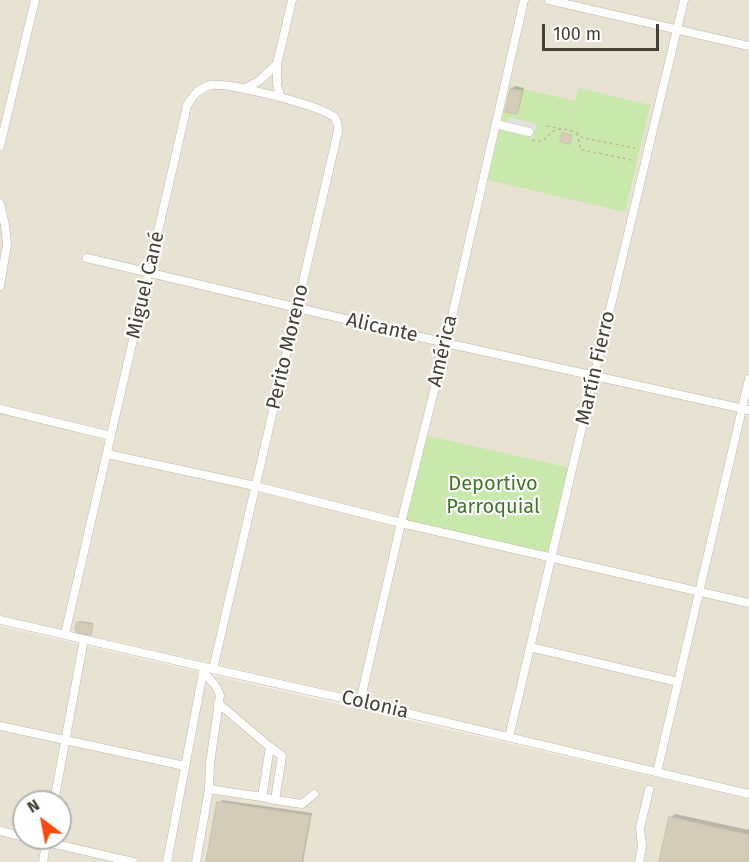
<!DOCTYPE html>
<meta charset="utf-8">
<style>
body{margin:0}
#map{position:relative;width:749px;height:862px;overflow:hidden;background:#f3efe4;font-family:"Fira Sans",sans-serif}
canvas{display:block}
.north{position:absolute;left:12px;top:790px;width:60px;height:60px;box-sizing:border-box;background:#fff;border:2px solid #b5b3ae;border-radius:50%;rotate:328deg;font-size:16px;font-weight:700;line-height:24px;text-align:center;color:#454034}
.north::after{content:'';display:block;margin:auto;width:21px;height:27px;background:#fe4810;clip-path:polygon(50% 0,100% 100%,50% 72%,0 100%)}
.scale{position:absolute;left:542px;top:24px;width:117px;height:27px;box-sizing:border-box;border:3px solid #454034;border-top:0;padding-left:8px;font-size:18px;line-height:21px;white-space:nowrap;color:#454034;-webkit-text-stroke:4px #fff;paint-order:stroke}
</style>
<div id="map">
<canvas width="749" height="862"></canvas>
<div class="north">N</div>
<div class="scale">100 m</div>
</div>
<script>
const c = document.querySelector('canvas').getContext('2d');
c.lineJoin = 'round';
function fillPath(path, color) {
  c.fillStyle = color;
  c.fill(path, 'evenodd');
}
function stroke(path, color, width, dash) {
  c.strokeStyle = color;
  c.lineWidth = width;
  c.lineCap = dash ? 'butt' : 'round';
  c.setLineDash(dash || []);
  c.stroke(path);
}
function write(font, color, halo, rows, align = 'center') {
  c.font = font + ' "Fira Sans",sans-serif';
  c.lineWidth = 4.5;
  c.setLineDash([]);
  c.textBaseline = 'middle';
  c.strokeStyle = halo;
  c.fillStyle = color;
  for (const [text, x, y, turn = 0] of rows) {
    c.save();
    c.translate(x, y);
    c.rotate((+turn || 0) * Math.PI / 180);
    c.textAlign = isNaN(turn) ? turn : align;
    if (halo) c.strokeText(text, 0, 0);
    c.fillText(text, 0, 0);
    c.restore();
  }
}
const residential = new Path2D(`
 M0 0H749V790L356 696 0 615Z
 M0 626 749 799V862H0ZM24 802H60V838H24Z`);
const green = new Path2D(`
 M510 86 575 101 579 88 650 105 625 212 488 180Z
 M424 435 570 468 550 554 403 520Z`);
const parking = new Path2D(`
 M509 117 537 124 533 138 505 131Z`);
const shadow = new Path2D(`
 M515 86 524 88 519 110 516 113 512 89Z
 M80 621 93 623 92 632 90 633 78 622Z
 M222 800 312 813 303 862H208L219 803Z
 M675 814 749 830V862H660L670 818Z`);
const building = new Path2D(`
 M511 89 522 91 517 114 505 112Z
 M562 133 572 135 570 144 560 142Z
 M77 622 93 625 91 635 77 633 75 629Z
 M217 802 310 816 301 862H206Z
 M669 817 749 835V862H659Z`);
const path = new Path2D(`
 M547 126 561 129
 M577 133 581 150 614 156 631 160
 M532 140C546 144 545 136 554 131 564 126 576 132 583 138L635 148`);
const minor = new Path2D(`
 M549 0 749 46
 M277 64V84L280 97
 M244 89 259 81 277 64 292 0
 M496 124 529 132
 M0 146 35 0
 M0 204 5 225 7 244 0 286
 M87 258 446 343 749 410
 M0 409 111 436
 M107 454 255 486 401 523 749 603
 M0 620 204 667 360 702 749 794
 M65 634 187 106C193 95 199 88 211 85 228 82 324 106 335 118 338 122 338 126 338 131L213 669
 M530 647 678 682
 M360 702 401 523 446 343 524 0
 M0 726 185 766
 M509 737 594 376 684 0
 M657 772 749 379
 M209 789 262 797 270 747 218 703
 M262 797 275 800 282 756 270 747
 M275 800 302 804 314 794
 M54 802 84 639
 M0 831 24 837
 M29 838 133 862
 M43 862 47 838
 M167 862 204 667
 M196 862 209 789 210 763 220 695 215 685 203 672
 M639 862 642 847 640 828 649 790`);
const streetNames = [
 ["Miguel Cané",146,285,-77],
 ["Alicante",382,328,13],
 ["Perito Moreno",288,347,-77],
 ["América",443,351,-77],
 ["Martín Fierro",596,368,-77],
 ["Colonia",375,705,13]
];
const parkNames = [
 ["Deportivo",493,484],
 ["Parroquial",493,507]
];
fillPath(residential, '#e7e2d2');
fillPath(green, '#c8e8ac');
fillPath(parking, '#e3e1dd');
fillPath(shadow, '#0003');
fillPath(building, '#d4ccb9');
stroke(building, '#cfc5ad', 1.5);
stroke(minor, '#beb8a7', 9);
stroke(path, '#c0b598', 1.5, [3, 3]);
stroke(minor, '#fff', 8);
write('20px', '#454034', '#fff', streetNames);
write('20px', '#3e7727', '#fff', parkNames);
</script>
